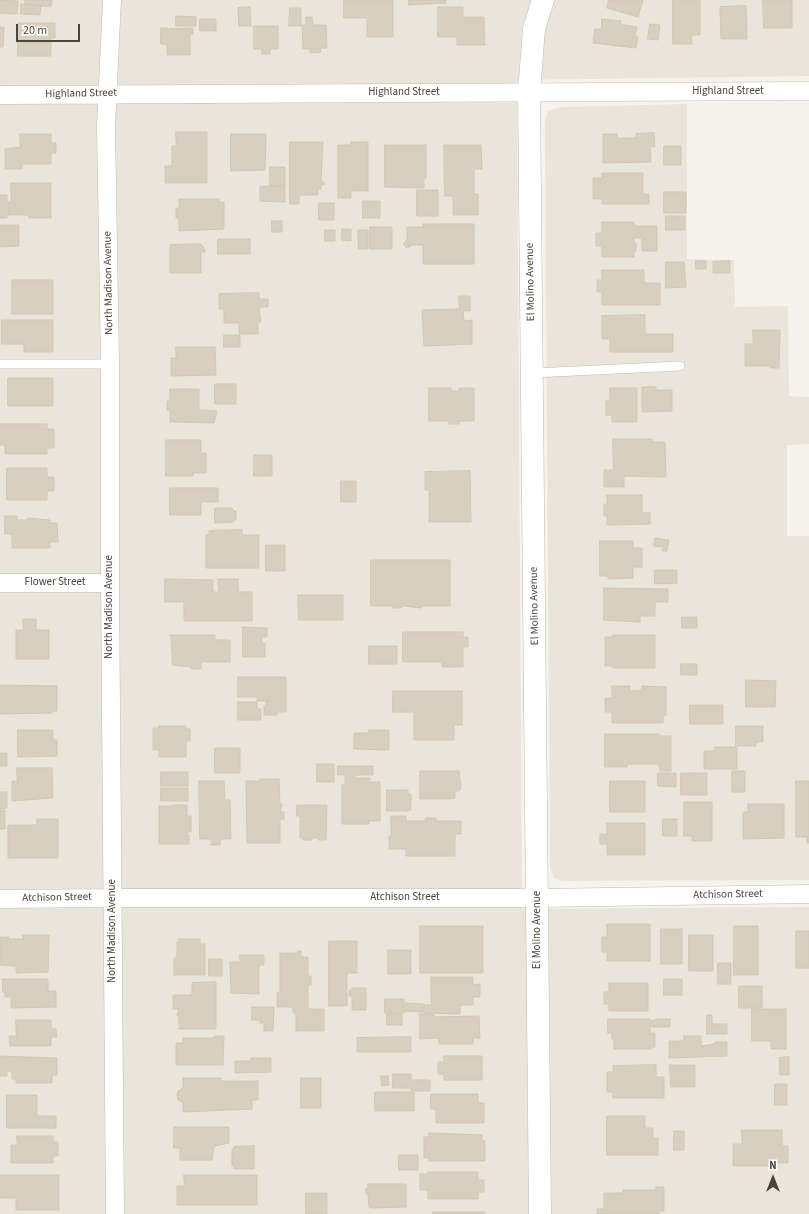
<!DOCTYPE html>
<style>
body{margin:0}
#map{position:relative;width:809px;height:1214px;overflow:hidden;background:#f6f3ec;font-family:"Source Sans 3",sans-serif}
canvas{display:block}
.north{position:absolute;left:753px;top:1158px;width:40px;height:40px;-webkit-text-stroke:3px #fff;paint-order:stroke;rotate:0deg;font-size:11px;font-weight:700;line-height:16px;text-align:center;color:#4b4439}
.north::after{content:'';display:block;margin:auto;width:14px;height:18px;background:#4b4439;clip-path:polygon(50% 0,100% 100%,50% 72%,0 100%)}
.scale{position:absolute;left:16px;top:24px;width:64px;height:18px;box-sizing:border-box;border:2px solid #4b4439;border-top:0;padding-left:5px;font-size:12px;line-height:14px;white-space:nowrap;color:#4b4439;-webkit-text-stroke:3px #fff;paint-order:stroke}
</style>
<div id="map">
<canvas width="809" height="1214"></canvas>
<div class="north">N</div>
<div class="scale">20 m</div>
</div>
<script>
const c = document.querySelector('canvas').getContext('2d');
c.lineJoin = 'round';
function fillPath(path, color) {
  c.fillStyle = color;
  c.fill(path, 'evenodd');
}
function stroke(path, color, width, dash) {
  c.strokeStyle = color;
  c.lineWidth = width;
  c.lineCap = dash ? 'butt' : 'round';
  c.setLineDash(dash || []);
  c.stroke(path);
}
function write(font, color, halo, rows, align = 'center') {
  c.font = font + ' "Source Sans 3",sans-serif';
  c.lineWidth = 3.5;
  c.setLineDash([]);
  c.textBaseline = 'middle';
  c.strokeStyle = halo;
  c.fillStyle = color;
  for (const [text, x, y, turn = 0] of rows) {
    c.save();
    c.translate(x, y);
    c.rotate((+turn || 0) * Math.PI / 180);
    c.textAlign = isNaN(turn) ? turn : align;
    if (halo) c.strokeText(text, 0, 0);
    c.fillText(text, 0, 0);
    c.restore();
  }
}
const residential = new Path2D(`
 M0 0H809V76L517 80 522 909 809 907V1214H0Z
 M687 104V259L734 260 735 307 788 306 789 396 809 397V444L787 445V536H809V880L563 881 554 878 550 868 545 122 548 111 561 107Z`);
const building = new Path2D(`
 M0 0 18 1 17 14 0 13Z
 M25 0H52L51 7 25 4Z
 M344 0H393V37H367V18H344Z
 M409 0H446V3L409 5Z
 M609 0H643L638 17 607 8Z
 M673 0H700V35H691L692 44H673Z
 M763 0H792V28H764Z
 M21 4 41 6 40 15 21 14Z
 M746 6 747 39H721L720 7Z
 M250 7 251 26H239L238 8Z
 M438 7H463V17H484L485 45H457V37H438Z
 M290 8H301V26H289Z
 M176 16 196 17V26H176Z
 M306 17H312L313 25H326L327 48H320L321 52 310 53V49H303L302 25H306Z
 M200 19H216V31H200Z
 M602 19 621 21 620 24 637 27 635 37H638L636 48 593 43 595 29H601Z
 M18 23H55V38H51V56H18Z
 M650 24 660 25 658 40 648 39Z
 M254 26H278V49H270V54H262V49H254Z
 M0 27H4L3 47H0Z
 M161 28H167V29L193 28V34H190V55H167V44H161Z
 M176 132H207V183H165V166H172V146H176Z
 M654 133 655 147H650L651 162 603 163V134H617V138H636V134Z
 M20 134H51V143H56V153H51V164H22V169H5V149L20 147Z
 M231 134H266L265 170 231 171Z
 M290 142H323L321 182H324V185H321V189H318V195H299V204H290Z
 M351 142H368V191H351V198H338V145H351Z
 M385 145H426V178H424V188L385 187Z
 M444 145H481L482 169H474V194H478V215H453V196H445Z
 M664 146H681V165H664Z
 M270 167H285V186H270Z
 M602 173H643V194H649V204H602V199H593V178H602Z
 M11 183H51V218H29V215H8V202H11Z
 M276 186H285V202L260 201V187Z
 M417 190H438V216H417Z
 M664 192H686V213H664Z
 M0 195H7V218H0Z
 M179 199H219V202H224V229L179 231V218H176V208H179Z
 M363 201H380V218H363Z
 M319 203H334V220H319Z
 M666 216H685V230H666Z
 M272 221H282V232H272Z
 M602 222H633L636 226H657V251H642V238H634V243H636V251H634V257H602V246H596V233H602Z
 M423 224H474V264H423V245H413L407 248 403 244 407 240V227H423Z
 M0 225H19V246L0 247Z
 M370 227H392V249H370Z
 M342 229H351V241L342 240Z
 M325 230H335V241H325Z
 M358 230H368V249H359Z
 M218 239H250V254H218Z
 M201 244 205 249V252H201V273H170V245Z
 M696 261H706V269H696Z
 M730 261V273H713V262Z
 M666 262H684L686 287 666 288Z
 M602 270H644V283H660V305H602V292H597V280H602Z
 M12 280H53V314H12Z
 M259 293V299H268V307H259L261 322H258V334H239V323H224V309H219V294Z
 M459 296H470V311H463L464 321 472 320V344L424 346 422 310 459 309Z
 M645 315V334H673V352H610V339H602V316Z
 M2 320H53V352H24V344H2Z
 M753 330H780L779 368H770V366H745V344H753Z
 M224 335H240V347H224Z
 M176 347H215L216 375 171 376V358H176Z
 M8 378H53V406H8Z
 M215 384H236V404H215Z
 M648 386 656 387V390H672V411L642 412V387H648Z
 M429 388H451V391H459V388H474V421H459V424H449V421H429Z
 M610 388H637V422H612V415H606V401H610Z
 M170 389H199V410L217 411 214 423 170 422V410H167V401H170Z
 M0 424H47V429H54V448H47V454H5V445H0Z
 M613 439H652V442H665L666 476 664 477 624 476V487H604V470H613Z
 M166 440H201V453H206V473H193V476H166Z
 M254 455H272V476H254Z
 M7 468H47V477H54V491H47V500H7Z
 M470 471 471 522H429V490H425V472Z
 M341 481H356V502H341Z
 M170 488H218V502H201V515H170Z
 M607 495H642V513H650V524L607 525V516H604V504H607Z
 M215 508H232L233 511H236V520H233V522L215 523Z
 M5 516H17V520H27V518L50 520V523H57L58 542H50V548H12V534H5Z
 M242 530V535H259V568H206V535H209V531Z
 M655 538 669 540 667 551H662L663 547 654 546Z
 M600 541H633V548H642V567H633V578L608 579V576H600Z
 M266 545H285V571H266Z
 M371 560H450V606H422L421 608 403 606 401 608H393V606H371Z
 M655 570H677V583L655 584Z
 M165 579 213 580V592H219L218 579H238V592H252V621H184V602H165Z
 M604 588 668 589V602H655V616H640V622L604 620Z
 M298 595H343V620H299Z
 M682 617H697V628H682Z
 M23 619H36V630H49V659H16V630H23Z
 M243 627 267 628V637H262V643H265V657H243Z
 M403 632H463V637H468V647H463V667H442V662H403Z
 M171 635H215V640H230V662H201V669H191V667L173 665Z
 M613 635H655V668H613V666H605V637H613Z
 M369 646H397V664H369Z
 M681 664H697V675H681Z
 M238 677H286V712H277V715H264V706H266V702L269 701H257V697H238Z
 M746 680 776 681 775 707H746Z
 M0 685 57 686V711H52V713L0 714Z
 M612 686H630V691L642 690V686L666 687V715H663V723H612V712H605V698H612Z
 M393 691H462V725H454V740H414V712H393Z
 M238 702H257V709H261V720H238Z
 M690 705H723V724H690Z
 M159 726H186V729H190V741H186V757H159V750H153V728H159Z
 M736 726H763V742H756V746H736Z
 M18 730H53V740H57V756L18 757Z
 M369 730H389V750L354 749V733H369Z
 M605 734H659V736H671V771H660L659 764H627V767H605Z
 M715 747H737V769H704V751H712L715 750Z
 M215 748H240V773H215Z
 M0 753H7V766H0Z
 M317 764H334V782H317Z
 M338 766H373V775H355V778H370V782H380V821H369V824H342V785H345V775H338Z
 M17 768H52L53 798 12 801V781H17Z
 M420 771H459L461 788 459 791H455V798L451 799H420Z
 M732 771H745V792H732Z
 M161 772H188V786H161Z
 M658 773H676V787L658 786Z
 M681 773H707V795H681Z
 M260 779H279L280 804H282L280 812H284V819H280V843H247L246 781H260Z
 M199 781H224L225 800H230L231 839H220V845H211V839H200Z
 M610 781H645V812H610Z
 M796 781H809V843H807V837H796Z
 M161 788H188V801H161Z
 M387 790H408V794H411V810H408V811H387Z
 M0 792H7V808L0 809Z
 M684 802H712V841H692V836H684Z
 M748 804H784V838L743 839V812H748Z
 M173 805H187V816H191V832H187V835H189V844H159V806H173Z
 M297 805H327L326 840H318V838H312V840H303V838H300V816H297Z
 M0 810H5V829H0Z
 M391 816H406V821H426L425 818H436V821H461V834H455V856H406V849H389V836H391Z
 M37 819H58V858H8V825H37Z
 M663 819H677V836H663Z
 M607 823H645V855H607V844H600V834H607Z
 M607 924H650V961H607V952H602V937H607Z
 M420 926H483V973H420Z
 M734 926H758V975H734Z
 M661 929H682V964H661Z
 M796 931H809V968H796Z
 M23 935H49L48 972 16 973V966L0 965V937H9V939H23Z
 M689 935H713V971H689Z
 M179 939H200V944H205V975H174V958H177V942H179Z
 M329 941H357V973H347V1006H329Z
 M388 950H411V974H388Z
 M298 951H301V957H308V976H311V985H308V1009H324V1031H296V1013H293V1007H277V993H280V953H298Z
 M240 955H264V965H259V994L231 993 230 962H240Z
 M209 959H222V976H209Z
 M718 963H731V984H718Z
 M431 977H473V985L480 984V997H473V1005H460V1014L424 1013V1005H431Z
 M3 979H48V991H56V1007L11 1008V997H5V992H3Z
 M664 979H682V995H664Z
 M216 982V1029H179V1016H177L179 1009H173V995H192V983Z
 M609 983H648V1011H609V1004H604V992H609Z
 M739 986H762V1008H739Z
 M352 988H366V1010H352V996H349V990H352Z
 M385 999H404V1013H385Z
 M406 1003 424 1004 423 1012 405 1011Z
 M252 1007H274L273 1031H264V1023H260V1020H252Z
 M752 1009H786V1049H771V1041H752Z
 M387 1014H402V1025H387Z
 M420 1014H434V1017L479 1016 480 1038H473V1044H439V1038L420 1039Z
 M707 1015H712V1024H727V1034H707Z
 M608 1019H650V1033H655V1047H651V1049H614V1039H612V1033H608Z
 M659 1019H670V1027H651V1021Z
 M16 1020H51V1029H56L57 1037H51V1046H10L9 1036H16Z
 M215 1036H224L223 1065H176V1043H183V1038H215Z
 M684 1036H701V1046L715 1044V1042H727V1056L669 1058V1041H684Z
 M411 1037V1052H357V1038Z
 M0 1056 57 1058V1075H52V1083H16V1079H12V1071H7V1076H0Z
 M444 1056H482V1080H444V1074H438V1062H444Z
 M789 1057V1075H780L779 1058Z
 M251 1058H271V1072L235 1073V1061H251Z
 M656 1065V1077H664V1098H613V1092H607V1072H613V1066Z
 M670 1065H695V1087H671Z
 M393 1074H411V1080H430V1091H411V1088H393Z
 M381 1076H388L389 1085 382 1086Z
 M183 1078H221V1081H258V1100H252V1109L183 1112V1102L178 1100 177 1095 178 1091 183 1088Z
 M301 1078H321V1108H301Z
 M775 1084H787V1105H775Z
 M375 1092H414V1111H375Z
 M431 1094H478V1103H484V1123H436V1109H431Z
 M7 1095H37V1116H56V1128H7Z
 M607 1116H645V1128H653V1138H658V1155H607Z
 M174 1127H229V1143L214 1146 212 1160H180V1148H174Z
 M742 1130H782V1146H788V1163H774V1166H733V1144H742Z
 M674 1131H684V1150H674Z
 M429 1133 482 1135V1141H485V1161H429V1158H424V1137H429Z
 M17 1136H53V1142H58V1156H53V1163H11V1145H17Z
 M254 1146V1169H234V1166H232V1158H234H232V1149H234V1147Z
 M399 1155H418V1170H399Z
 M428 1172H478V1180H484V1192H478V1199H428V1190H420V1174H428Z
 M0 1175H59V1210H16V1198H0Z
 M184 1175H257V1205H177V1186H184Z
 M368 1184H406V1207L371 1208 369 1207 368 1194H366V1188H368Z
 M656 1187H664V1211H659V1214H597V1209H604V1193H623V1190H656Z
 M306 1193H327V1214H306Z
 M433 1212H485V1214H433Z`);
const service = new Path2D(`
 M0 364H110
 M533 373 680 366`);
const minor = new Path2D(`
 M112 0 106 126 110 364V583L115 1214
 M0 95 809 91
 M0 583H110
 M0 899 112 898H538L809 894`);
const tertiary = new Path2D(`
 M540 1214 529 93 534 29 543 0`);
const streetNames = [
 ["Highland Street",728,92],
 ["Highland Street",404,93],
 ["Highland Street",81,94,-1],
 ["El Molino Avenue",531,282,-91],
 ["North Madison Avenue",109,283,-91],
 ["Flower Street",55,583],
 ["El Molino Avenue",535,606,-91],
 ["North Madison Avenue",110,607,-90],
 ["Atchison Street",728,895,-1],
 ["Atchison Street",57,898,-1],
 ["Atchison Street",405,898],
 ["El Molino Avenue",538,930,-90],
 ["North Madison Avenue",113,931,-90]
];
fillPath(residential, '#eae5da');
fillPath(building, '#d8cfc1');
stroke(building, '#d3c7b4', 1);
stroke(service, '#c2bbae', 10);
stroke(minor, '#c2bbae', 19);
stroke(tertiary, '#c2bbae', 23);
stroke(service, '#fff', 9);
stroke(minor, '#fff', 18);
stroke(tertiary, '#fff', 22);
write('11px', '#4b4439', '#fff', streetNames);
</script>
